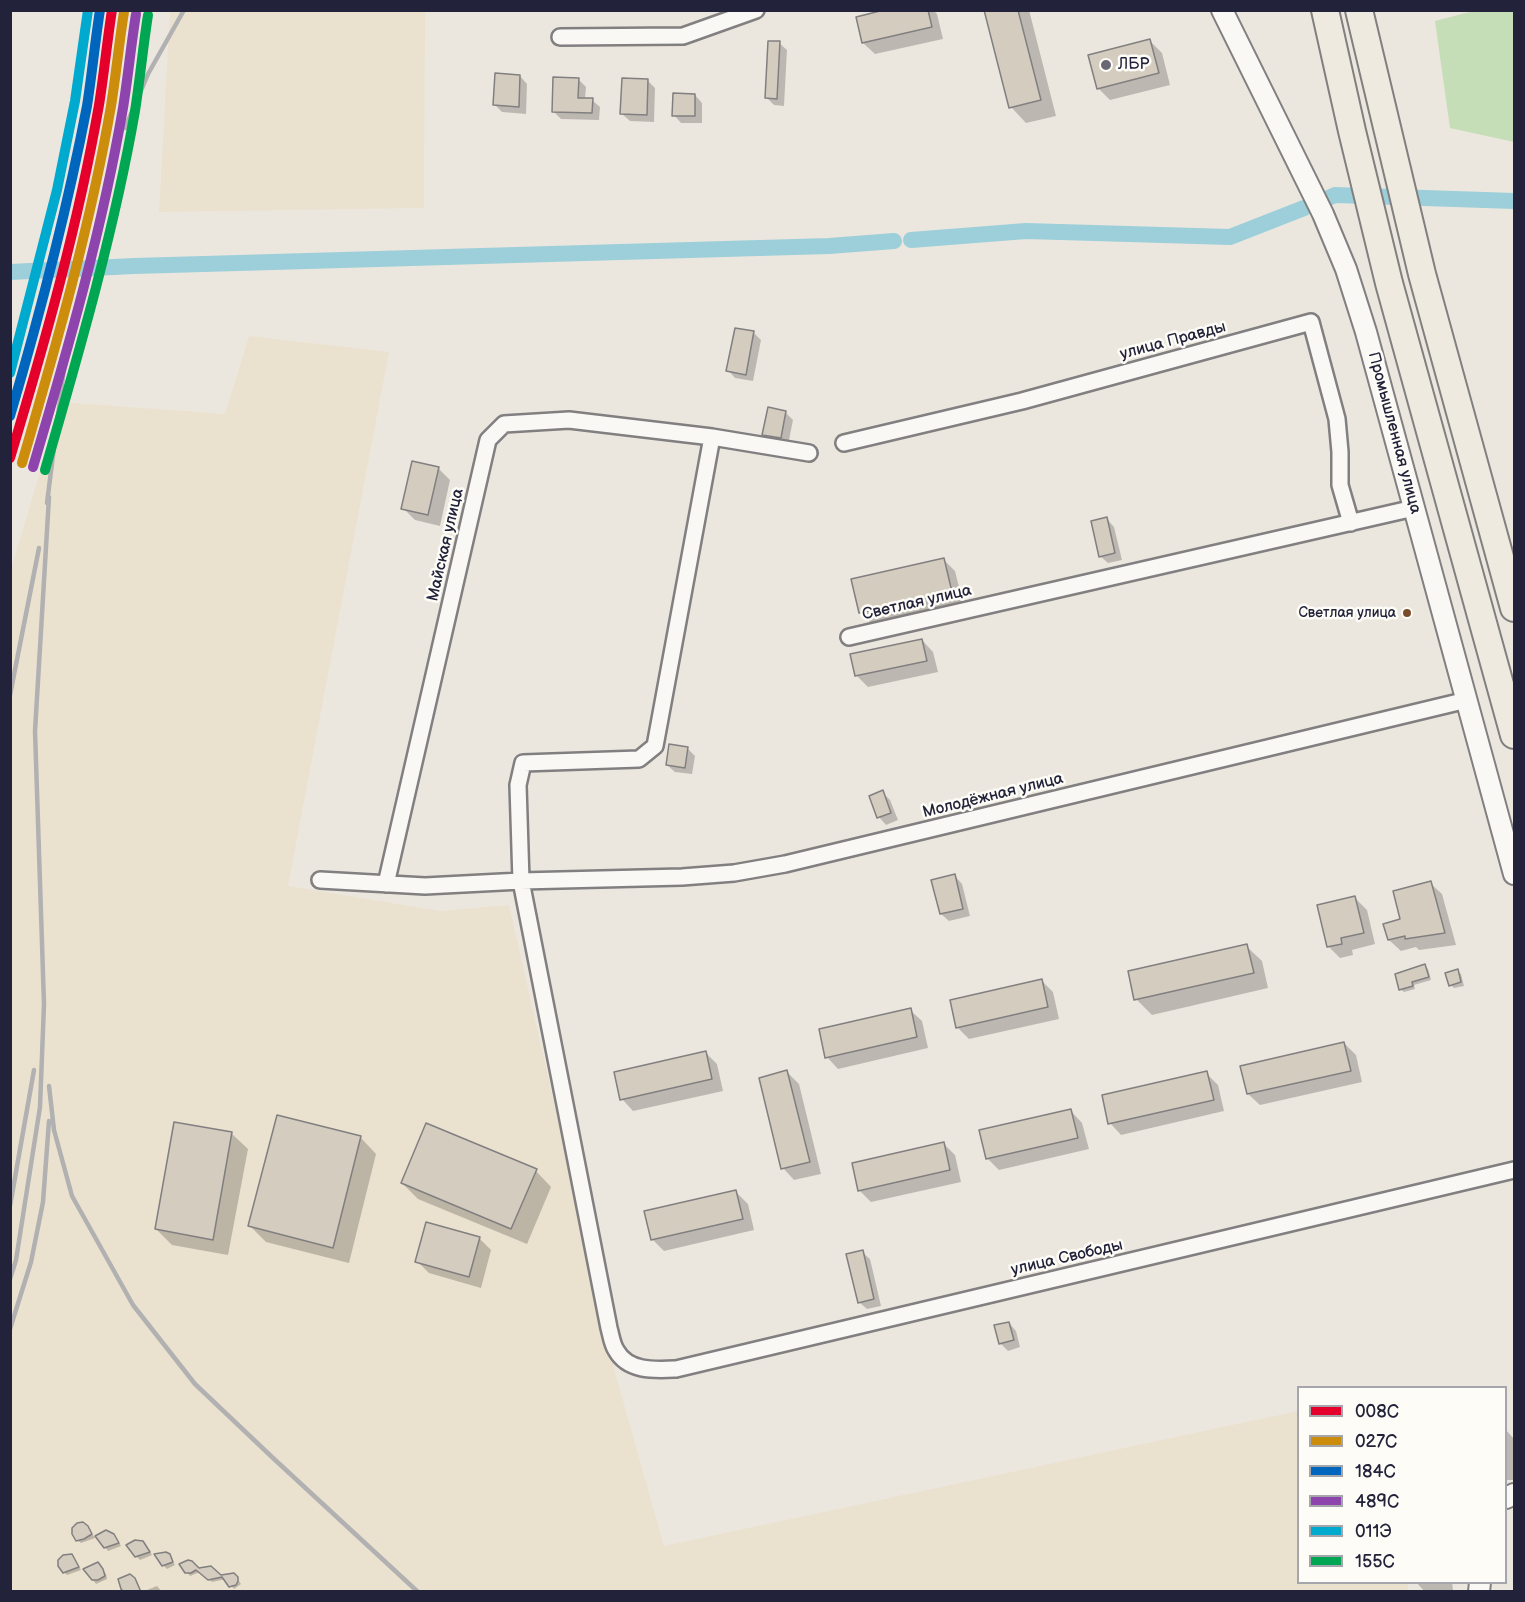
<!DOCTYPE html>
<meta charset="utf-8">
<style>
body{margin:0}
#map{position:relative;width:1525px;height:1602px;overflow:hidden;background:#ece7de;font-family:"Balsamiq Sans",sans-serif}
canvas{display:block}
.frame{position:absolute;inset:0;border:12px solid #22223b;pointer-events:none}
.legend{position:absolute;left:1297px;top:1386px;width:210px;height:198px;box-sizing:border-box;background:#fdfcf7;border:2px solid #a5a5ac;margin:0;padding:8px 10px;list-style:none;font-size:18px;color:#22223b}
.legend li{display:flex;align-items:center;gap:12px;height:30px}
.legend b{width:30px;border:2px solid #a5a5ac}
</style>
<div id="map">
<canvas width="1525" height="1602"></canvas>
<div class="frame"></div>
<ul class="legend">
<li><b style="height:8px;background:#e4002b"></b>008С</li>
<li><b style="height:8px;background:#cc8c0c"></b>027С</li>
<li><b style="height:8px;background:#0065bd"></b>184С</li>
<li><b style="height:8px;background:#8e44ad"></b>489С</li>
<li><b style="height:8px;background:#00a9ce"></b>011Э</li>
<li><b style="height:8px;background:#00a651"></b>155С</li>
</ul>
</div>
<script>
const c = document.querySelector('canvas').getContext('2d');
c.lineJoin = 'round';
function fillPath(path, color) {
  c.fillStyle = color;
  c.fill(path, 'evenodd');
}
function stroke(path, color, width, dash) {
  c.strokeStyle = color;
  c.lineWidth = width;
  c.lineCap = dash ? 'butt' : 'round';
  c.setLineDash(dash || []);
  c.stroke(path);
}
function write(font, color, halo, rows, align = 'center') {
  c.font = font + ' "Balsamiq Sans",sans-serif';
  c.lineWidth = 5;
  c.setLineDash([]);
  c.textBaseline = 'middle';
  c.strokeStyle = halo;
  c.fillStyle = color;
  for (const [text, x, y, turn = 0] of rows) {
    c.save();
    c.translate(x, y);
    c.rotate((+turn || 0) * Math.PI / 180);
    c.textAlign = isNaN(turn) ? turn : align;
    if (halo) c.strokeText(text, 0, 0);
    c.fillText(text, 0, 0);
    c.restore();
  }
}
const built = new Path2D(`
 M170 11H425L424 208 159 212Z
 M249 336 389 352 288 886 440 911 509 905 616 1376 664 1546 1298 1411V1582L1408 1583V1591L11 1592V569L61 402 225 414Z`);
const green = new Path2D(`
 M1477 10 1514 11V142L1450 128 1435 21Z`);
const shadow = new Path2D(`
 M891 10H933L937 14 943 39 875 54 863 43Z
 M985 10H1029L1056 116 1026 123 1011 107Z
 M1150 41 1162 53 1170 85 1110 100 1098 88Z
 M779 43 787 50 784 106 774 105 766 97Z
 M520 76 527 84 526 114 502 112 495 105Z
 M578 79 586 87 585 99 592 100 600 107 599 120 561 119 553 111Z
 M648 81 655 88 654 122 630 121 622 114Z
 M695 95 702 103V123H681L674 115Z
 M754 333 761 340 753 381 735 378 728 370Z
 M785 412 793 420 788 445 771 442 764 435Z
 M438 468 450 480 440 526 415 520 403 508Z
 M1107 519 1114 527 1122 560 1108 563 1100 556Z
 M944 560 955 571 963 603 872 624 860 613Z
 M922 640 933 652 938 672 868 687 856 675Z
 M687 748 695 756 692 774 675 772 667 765Z
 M882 792 890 800 898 820 886 825 879 817Z
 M955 876 962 884 970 916 949 921 941 914Z
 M1430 883 1442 894 1456 945 1419 950 1416 947 1401 951 1389 940 1385 925 1402 920Z
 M1355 898 1367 910 1375 944 1352 950 1353 955 1340 958 1329 947Z
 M1246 946 1262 961 1268 988 1152 1015 1136 999Z
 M1424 966 1428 969 1431 980 1414 985 1415 989 1404 992 1400 989Z
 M1457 971 1461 974 1464 986 1454 988 1451 985Z
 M1041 980 1053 992 1059 1019 969 1039 957 1027Z
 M910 1010 922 1021 928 1048 838 1069 827 1057Z
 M1344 1043 1356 1055 1362 1082 1260 1105 1248 1094Z
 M705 1052 717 1064 723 1091 633 1111 622 1099Z
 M787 1072 799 1084 821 1174 794 1180 783 1168Z
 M1206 1073 1218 1085 1224 1111 1121 1135 1110 1123Z
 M1071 1111 1082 1123 1089 1149 999 1170 987 1158Z
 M278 1117 361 1138 376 1154 349 1263 266 1242 250 1226Z
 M175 1124 232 1134 248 1149 228 1255 172 1245 156 1229Z
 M943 1143 955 1155 961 1182 871 1202 859 1190Z
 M536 1171 551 1187 527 1244 418 1199 402 1183Z
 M736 1192 748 1204 754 1230 664 1251 652 1239Z
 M427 1224 480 1239 491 1250 481 1288 429 1273 417 1261Z
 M862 1252 870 1259 881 1306 867 1309 859 1302Z
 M1009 1323 1016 1331 1020 1347 1008 1351 1000 1343Z
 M1506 1430 1514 1439V1480H1506Z
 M87 1527 95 1538 81 1543 77 1540Z
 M117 1539 121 1546 108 1551 105 1547Z
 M145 1544 152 1555 140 1560 136 1556Z
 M71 1555 81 1570 67 1575 64 1572Z
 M169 1556 175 1565 167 1569 160 1562Z
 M181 1565 221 1576 237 1578 241 1584 234 1589 226 1579 212 1582 200 1572 190 1576Z
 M101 1567 106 1574 107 1579 96 1584 85 1569Z
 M1416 1582H1452L1453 1590 1425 1592Z
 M157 1586 162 1592H148L147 1590Z`);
const canal = new Path2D(`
 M1326 199 1335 195 1514 201
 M911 240 1026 231 1230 237 1304 208
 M10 272 134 266 829 246 894 241`);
const building = new Path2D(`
 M884 10H928L932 27 862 43 856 17Z
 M984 10H1018L1041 100 1009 108Z
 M1150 39 1159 73 1097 89 1088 55Z
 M768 41H780L777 99 765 98Z
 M495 73 520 75 519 107 493 105Z
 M553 77 579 78 578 98H593L592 113 552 112Z
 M622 78 648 79 647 115 620 114Z
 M673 93 695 94V116H672Z
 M735 328 754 331 746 375 726 371Z
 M768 407 786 411 781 438 762 435Z
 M412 461 439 467 428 515 401 509Z
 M1107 517 1115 553 1099 557 1091 521Z
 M944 558 952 592 859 613 851 579Z
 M922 639 927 661 855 676 850 654Z
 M669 744 688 747 685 768 666 765Z
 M883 790 891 813 877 818 869 796Z
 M955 874 963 909 940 914 931 880Z
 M1431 881 1445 933 1405 939V936L1388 940 1383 924 1400 919 1393 891Z
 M1355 896 1364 933 1341 938 1342 944 1327 947 1317 905Z
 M1247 944 1254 973 1134 1000 1128 971Z
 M1425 964 1429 977 1412 982 1413 986 1399 990 1395 974Z
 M1458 969 1461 982 1449 986 1445 973Z
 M1042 979 1048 1007 956 1028 950 1000Z
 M911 1008 917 1037 825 1058 819 1029Z
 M1344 1042 1351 1071 1247 1094 1240 1066Z
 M706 1051 712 1079 620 1100 614 1072Z
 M787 1070 810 1162 781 1169 759 1078Z
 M1207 1071 1214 1100 1108 1124 1102 1095Z
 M1071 1109 1078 1138 986 1159 979 1130Z
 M277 1115 361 1136 333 1248 248 1226Z
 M174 1122 232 1132 213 1240 155 1229Z
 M426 1123 537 1169 511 1229 401 1183Z
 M944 1142 950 1170 858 1191 852 1163Z
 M736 1190 743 1219 651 1240 644 1211Z
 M426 1222 480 1237 469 1277 415 1262Z
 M863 1250 874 1299 858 1303 846 1254Z
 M1009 1322 1014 1340 999 1344 994 1325Z
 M83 1522 88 1526 92 1534 84 1539 76 1541 72 1534V1528L77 1523Z
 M106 1530 114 1534 119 1543 104 1548 95 1536Z
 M135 1540 143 1541 150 1552 135 1557 126 1545Z
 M166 1552 170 1554 173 1562 162 1566 154 1554Z
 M72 1554 79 1567 63 1573 58 1566V1560L63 1555Z
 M188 1560 192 1561 199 1568 211 1566 221 1575 234 1573 238 1577V1581L236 1585 229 1587 222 1577 208 1580 196 1570 191 1573H185L179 1564Z
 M98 1562 103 1569 105 1576 98 1580H92L83 1569Z
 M130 1574 135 1578 141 1592H124L121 1589 118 1579Z`);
const minor = new Path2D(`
 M560 37 683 36 756 10
 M712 437 809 453
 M844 443 1022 401 1311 322 1337 419 1340 452V485L1351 523
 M849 637 1414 508
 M320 880 425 886 521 881 682 877 734 873 785 864 1467 700
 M386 884 488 440 504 424 569 420 712 437 655 746 639 759 523 763 518 785 521 881 609 1328C611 1335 612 1344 616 1350 628 1372 655 1370 676 1369L1514 1170`);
const tertiary = new Path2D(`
 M1222 10 1323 214 1346 269 1366 332 1514 874
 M1506 1498 1514 1494
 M1479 1592 1480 1582`);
const trunk = new Path2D(`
 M1325 10 1352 131 1389 283 1514 735
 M1359 10 1422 274 1514 608`);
const rail = new Path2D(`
 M125 128 148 74 184 10
 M47 503 64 368 99 230 124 104 137 10
 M10 695 39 548
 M49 1086 54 1130 72 1196 133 1305 195 1384 273 1458 418 1592
 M10 1206 34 1070
 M10 1279 16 1260 40 1107 44 1004 35 731 49 497
 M10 1329 31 1262 43 1202 49 1121`);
const rail1 = new Path2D(`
 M10 458C45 342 78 225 99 105 104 74 107 42 112 10`);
const rail2 = new Path2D(`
 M22 463C56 346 90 227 111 106 116 75 119 43 124 12`);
const rail3 = new Path2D(`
 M10 416C40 314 67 210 87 106 92 74 95 42 100 10`);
const rail4 = new Path2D(`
 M33 467C68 349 102 230 123 108 128 77 131 45 136 14`);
const rail5 = new Path2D(`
 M10 373 57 190 75 101 88 10`);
const rail6 = new Path2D(`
 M45 470C79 352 114 232 135 111 140 79 143 47 148 15`);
const markers = [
 [1106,65,6,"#696774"],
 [1407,613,5,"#7a4b2a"]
];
const busNames = [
 ["Светлая улица",1396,613]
];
const poiNames = [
 ["ЛБР",1118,65]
];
const streetNames = [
 ["улица Правды",1173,341,-15],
 ["Промышленная улица",1394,433,75],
 ["Майская улица",446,545,-77],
 ["Светлая улица",917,603,-13],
 ["Молодёжная улица",993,796,-14],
 ["улица Свободы",1067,1258,-13]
];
fillPath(built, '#ebe1cf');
fillPath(green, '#c6deb7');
fillPath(shadow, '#0003');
stroke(canal, '#9ccfda', 16);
fillPath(building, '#d4ccbf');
stroke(building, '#817f80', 1.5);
stroke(minor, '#817f80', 20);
stroke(tertiary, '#817f80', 24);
stroke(trunk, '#817f80', 30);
stroke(minor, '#f9f8f5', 15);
stroke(tertiary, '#f9f8f5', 20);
stroke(trunk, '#eeeadf', 26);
stroke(rail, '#b1b1b2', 4.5);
stroke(rail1, '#e4002b', 10);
stroke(rail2, '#cc8c0c', 10);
stroke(rail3, '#0065bd', 10);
stroke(rail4, '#8e44ad', 10);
stroke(rail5, '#00a9ce', 10);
stroke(rail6, '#00a651', 10);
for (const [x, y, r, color] of markers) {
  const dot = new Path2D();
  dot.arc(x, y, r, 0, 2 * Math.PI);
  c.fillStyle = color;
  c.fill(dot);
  stroke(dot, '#fdfcf7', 2);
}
write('14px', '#22223b', '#fdfcf7', busNames, 'right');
write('16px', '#22223b', '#fdfcf7', poiNames, 'left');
write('16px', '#22223b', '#fdfcf7', streetNames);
</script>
